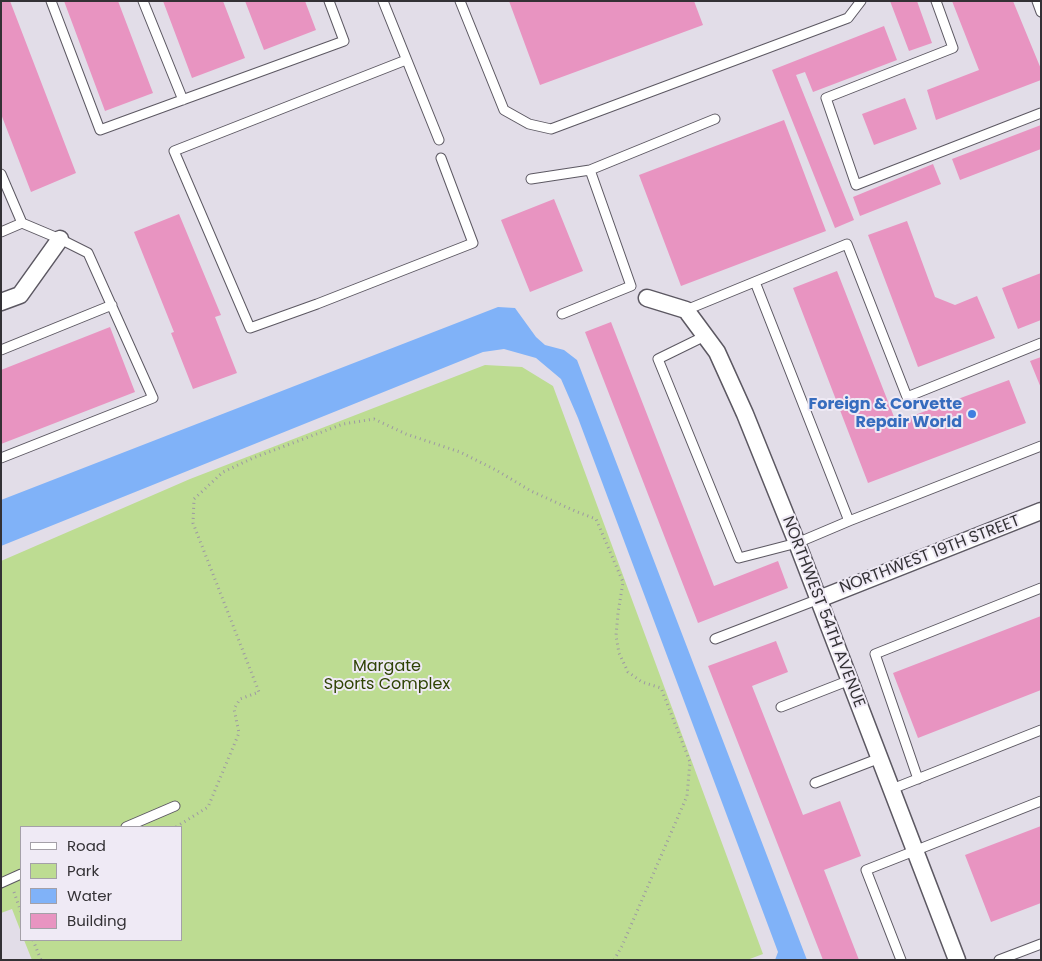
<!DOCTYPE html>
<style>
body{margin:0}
#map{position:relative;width:1042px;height:961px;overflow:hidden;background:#e2dde8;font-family:Poppins,sans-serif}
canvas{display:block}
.frame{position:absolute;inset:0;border:2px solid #333135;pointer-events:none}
.legend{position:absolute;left:20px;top:826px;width:162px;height:115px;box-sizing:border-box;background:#efeaf5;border:1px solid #a4a0a8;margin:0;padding:6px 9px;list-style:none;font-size:15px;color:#333135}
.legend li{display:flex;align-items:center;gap:10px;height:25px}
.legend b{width:25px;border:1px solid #a4a0a8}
</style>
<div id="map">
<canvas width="1042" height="961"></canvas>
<div class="frame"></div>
<ul class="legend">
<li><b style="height:6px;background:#fff"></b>Road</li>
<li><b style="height:14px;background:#bddc92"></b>Park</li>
<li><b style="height:14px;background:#80b2f8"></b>Water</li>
<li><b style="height:14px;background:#e894c1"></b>Building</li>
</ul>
</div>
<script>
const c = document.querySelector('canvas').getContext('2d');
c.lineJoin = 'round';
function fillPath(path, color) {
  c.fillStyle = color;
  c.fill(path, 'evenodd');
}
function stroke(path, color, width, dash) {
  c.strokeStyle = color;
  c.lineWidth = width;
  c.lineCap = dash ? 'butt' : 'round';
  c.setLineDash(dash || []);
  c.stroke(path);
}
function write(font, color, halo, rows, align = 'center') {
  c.font = font + ' Poppins,sans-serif';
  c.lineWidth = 4;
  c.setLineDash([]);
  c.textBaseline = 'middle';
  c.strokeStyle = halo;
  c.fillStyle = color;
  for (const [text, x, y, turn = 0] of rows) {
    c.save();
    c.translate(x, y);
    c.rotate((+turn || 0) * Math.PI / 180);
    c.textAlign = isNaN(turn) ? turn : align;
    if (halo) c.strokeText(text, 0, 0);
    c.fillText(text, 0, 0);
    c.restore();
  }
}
const green = new Path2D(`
 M485 365 522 367 553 386 763 954 747 960H32L24 940H181V827H21V932L12 909 1 913V561L190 479Z`);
const water = new Path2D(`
 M498 307 515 308 536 337 545 345 564 350 577 360 807 960H775L778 952 578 418 561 379 536 358 504 349 483 352 1 546V500Z`);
const building = new Path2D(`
 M1 1H10L76 173 31 192 1 114Z
 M64 1H118L153 93 105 111Z
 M163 1H223L245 58 192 78Z
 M245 1H305L316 30 264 50Z
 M509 1H694L703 25 540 85Z
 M890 1H917L932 43 909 51Z
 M952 1H1013L1041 69V80L936 120 927 90 979 70Z
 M884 26 897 60 813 92 805 72 796 75 854 220 835 228 772 70Z
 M905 98 917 129 874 145 862 114Z
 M784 120 826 231 681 286 639 175Z
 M1041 125V149L960 180 952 159Z
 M933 164 941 184 860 216 853 197Z
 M554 199 583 271 530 292 501 220Z
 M179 214 221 315 215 317 237 373 193 389 171 333 174 332 134 232Z
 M907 221 935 297 955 305 977 296 995 338 918 367 868 235Z
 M837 271 896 422 1009 380 1026 423 868 483 793 288Z
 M1041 273V320L1018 329 1002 288Z
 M611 322 714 586 778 561 788 588 698 623 585 332Z
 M110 327 135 392 1 444V370Z
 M1041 357V388L1030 361Z
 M1041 616V690L918 738 893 673Z
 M776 641 788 672 752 686 803 815 840 801 861 856 824 870 859 960H823L708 666Z
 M1041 826V903L991 922 965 855Z`);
const path = new Path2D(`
 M176 827 208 807 239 733 234 709 240 699 259 692 193 523 194 499 223 472 253 458 343 424 374 419 406 434 460 452 496 470 531 491 575 511 596 519 623 582 618 613 616 636 619 653 628 672 642 682 661 688 690 762 687 796 622 946 614 960
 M14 892 21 912
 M33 940 41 960`);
const lane = new Path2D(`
 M51 1 100 130 344 41 329 1
 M143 1 183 100
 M383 1 439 140
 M460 1 504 110 529 124 551 129 848 18 861 1
 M936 1 953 48 826 98 856 185 1041 113
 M1037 1 1041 12
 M406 60 174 151 250 328 317 304 473 243 441 158
 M590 170 715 119
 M1 174 22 223 1 232
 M531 179 590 170 631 286 562 314
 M755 282 849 521 1041 446
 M686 310 847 244 907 397 1041 343
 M705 336 658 359 739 558 797 543 849 521
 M1 350 112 305
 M1 458 153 398 88 253 60 239 22 223
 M715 639 819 599
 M781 707 850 680
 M918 779 875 654 1041 588
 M815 783 880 758
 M892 789 1041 730
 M126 827 175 806
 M1 883 21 874
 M901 960 866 870 1041 801
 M999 960 1041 944`);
const street = new Path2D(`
 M647 298 686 310 717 352 745 414 797 543 957 960
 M1 302 20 295 60 239
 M819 599 1041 511`);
const markers = [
 [972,414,5,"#3f7fe0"]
];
const shopNames = [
 ["Foreign & Corvette",962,405],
 ["Repair World",962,423]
];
const streetNames = [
 ["NORTHWEST 19TH STREET",930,555,-21],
 ["NORTHWEST 54TH AVENUE",823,612,69]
];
const parkNames = [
 ["Margate",387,667],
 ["Sports Complex",387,685]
];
fillPath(green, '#bddc92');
fillPath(water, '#80b2f8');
fillPath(building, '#e894c1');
stroke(lane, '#5c5862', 11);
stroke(street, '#5c5862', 19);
stroke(path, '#9d99a2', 3, [1, 4]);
stroke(lane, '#fff', 9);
stroke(street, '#fff', 16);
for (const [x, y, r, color] of markers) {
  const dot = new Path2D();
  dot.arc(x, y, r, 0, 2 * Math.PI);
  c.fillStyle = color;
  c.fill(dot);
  stroke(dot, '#efeaf5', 2);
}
write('bold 16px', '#366cbe', '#efeaf5', shopNames, 'right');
write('16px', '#333135', '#efeaf5', streetNames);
write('16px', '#2f4304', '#efeaf5', parkNames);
</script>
